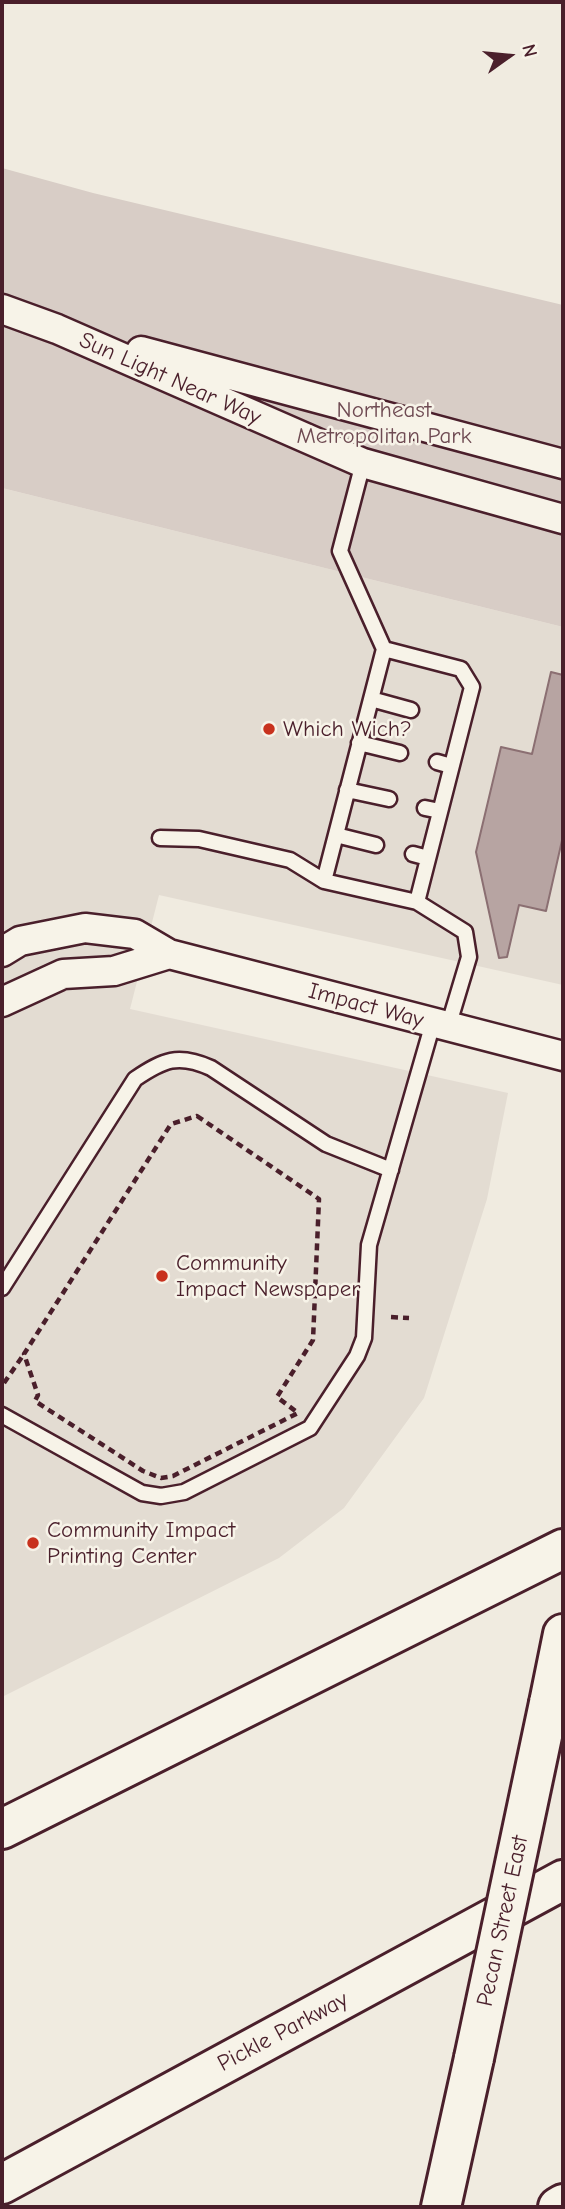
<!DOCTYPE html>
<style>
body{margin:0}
#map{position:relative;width:565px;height:2209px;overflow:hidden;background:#f0ebe0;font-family:"Comic Neue",sans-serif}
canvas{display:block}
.frame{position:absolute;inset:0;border:4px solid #4a1f2b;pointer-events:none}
.north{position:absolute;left:474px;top:21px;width:70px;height:70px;-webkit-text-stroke:5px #f7f3e8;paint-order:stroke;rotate:75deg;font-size:19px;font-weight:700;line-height:28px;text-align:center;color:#4a1f2b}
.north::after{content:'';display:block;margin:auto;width:24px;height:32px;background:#4a1f2b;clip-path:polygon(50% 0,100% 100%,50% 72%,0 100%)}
</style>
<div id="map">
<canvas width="565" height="2209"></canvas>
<div class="frame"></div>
<div class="north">N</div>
</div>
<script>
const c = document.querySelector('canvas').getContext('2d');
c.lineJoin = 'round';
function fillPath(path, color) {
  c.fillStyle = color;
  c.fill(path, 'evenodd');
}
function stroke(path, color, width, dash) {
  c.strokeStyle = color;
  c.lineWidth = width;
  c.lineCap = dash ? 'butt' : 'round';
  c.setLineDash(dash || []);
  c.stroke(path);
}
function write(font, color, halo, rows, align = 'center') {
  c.font = font + ' "Comic Neue",sans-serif';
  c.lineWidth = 5;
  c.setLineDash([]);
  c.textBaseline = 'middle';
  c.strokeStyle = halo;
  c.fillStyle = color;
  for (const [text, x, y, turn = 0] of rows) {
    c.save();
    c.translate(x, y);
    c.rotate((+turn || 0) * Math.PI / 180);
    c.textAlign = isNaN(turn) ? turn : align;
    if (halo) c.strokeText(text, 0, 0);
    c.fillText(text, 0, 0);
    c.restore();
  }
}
const built = new Path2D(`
 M2 488 563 627V985L159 895 130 1009 508 1093 487 1199 424 1398 344 1508 279 1558 2 1697Z`);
const green = new Path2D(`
 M2 168 93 193 563 305V627L2 488Z`);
const water = new Path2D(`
 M551 672 563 675V836L546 911 519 905 507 957 499 958 476 852 501 747 532 754Z`);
const path = new Path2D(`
 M197 1116 319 1199 313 1340 277 1397 298 1413 173 1476 161 1478 143 1471 35 1401 38 1395 24 1354 171 1124Z
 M391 1317 409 1318
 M4 1383 24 1354`);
const service = new Path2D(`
 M371 699 411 710
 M359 743 400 753
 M437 762 451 766
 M347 790 389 799
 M425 808 440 811
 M336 835 376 845
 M160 838 199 839 290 860 324 881 384 649 340 551 363 463
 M413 854 428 858
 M324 881 417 902 472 687 461 669 384 649
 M417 902 465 932 469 957 448 1027
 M2 1288 135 1079C163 1060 178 1053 211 1068L326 1144 391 1170
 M2 1415 142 1493 161 1496 184 1492 310 1428 357 1356 364 1338 369 1245 433 1023`);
const minor = new Path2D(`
 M2 309 57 329 363 463 563 519
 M141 351 563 464
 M2 952 20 941 85 928 135 934 169 954 563 1056
 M2 1002 63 974 114 971 169 954`);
const secondary = new Path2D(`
 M549 1703 563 1634
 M441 2207 474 2058`);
const motorway = new Path2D(`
 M2 1829 563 1549
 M2 2184 563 1880
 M558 2207 563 2204`);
const secondaryBridge = new Path2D(`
 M474 2058 549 1703`);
const markers = [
 [269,729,7,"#c8321e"],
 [162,1276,7,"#c8321e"],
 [33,1543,7,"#c8321e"]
];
const streetNames = [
 ["Sun Light Near Way",170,379,24],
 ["Impact Way",366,1006,15],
 ["Pecan Street East",503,1921,-78],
 ["Pickle Parkway",283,2032,-28]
];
const parkNames = [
 ["Northeast",384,410],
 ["Metropolitan Park",384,436]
];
const poiNames = [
 ["Which Wich?",283,729],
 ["Community",176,1263],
 ["Impact Newspaper",176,1289],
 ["Community Impact",47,1530],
 ["Printing Center",47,1556]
];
fillPath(built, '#e3dcd2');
fillPath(green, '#d8cdc6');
fillPath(water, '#b7a4a2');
stroke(water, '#8b6f72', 2);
stroke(service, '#4a1f2b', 19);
stroke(minor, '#4a1f2b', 33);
stroke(secondary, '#4a1f2b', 44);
stroke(motorway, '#4a1f2b', 44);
stroke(path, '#4a1f2b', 4.5, [7, 5]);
stroke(service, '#f7f3e8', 14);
stroke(minor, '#f7f3e8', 28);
stroke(secondary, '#f7f3e8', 38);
stroke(motorway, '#f7f3e8', 38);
stroke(secondaryBridge, '#4a1f2b', 44, []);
stroke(secondaryBridge, '#f7f3e8', 38);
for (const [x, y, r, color] of markers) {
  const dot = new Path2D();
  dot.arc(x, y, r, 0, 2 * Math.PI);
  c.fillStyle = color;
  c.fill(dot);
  stroke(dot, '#f7f3e8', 2.5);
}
write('23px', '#4a1f2b', '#f7f3e8', streetNames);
write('23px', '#6e4a52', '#f7f3e8', parkNames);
write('23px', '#4a1f2b', '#f7f3e8', poiNames, 'left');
</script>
